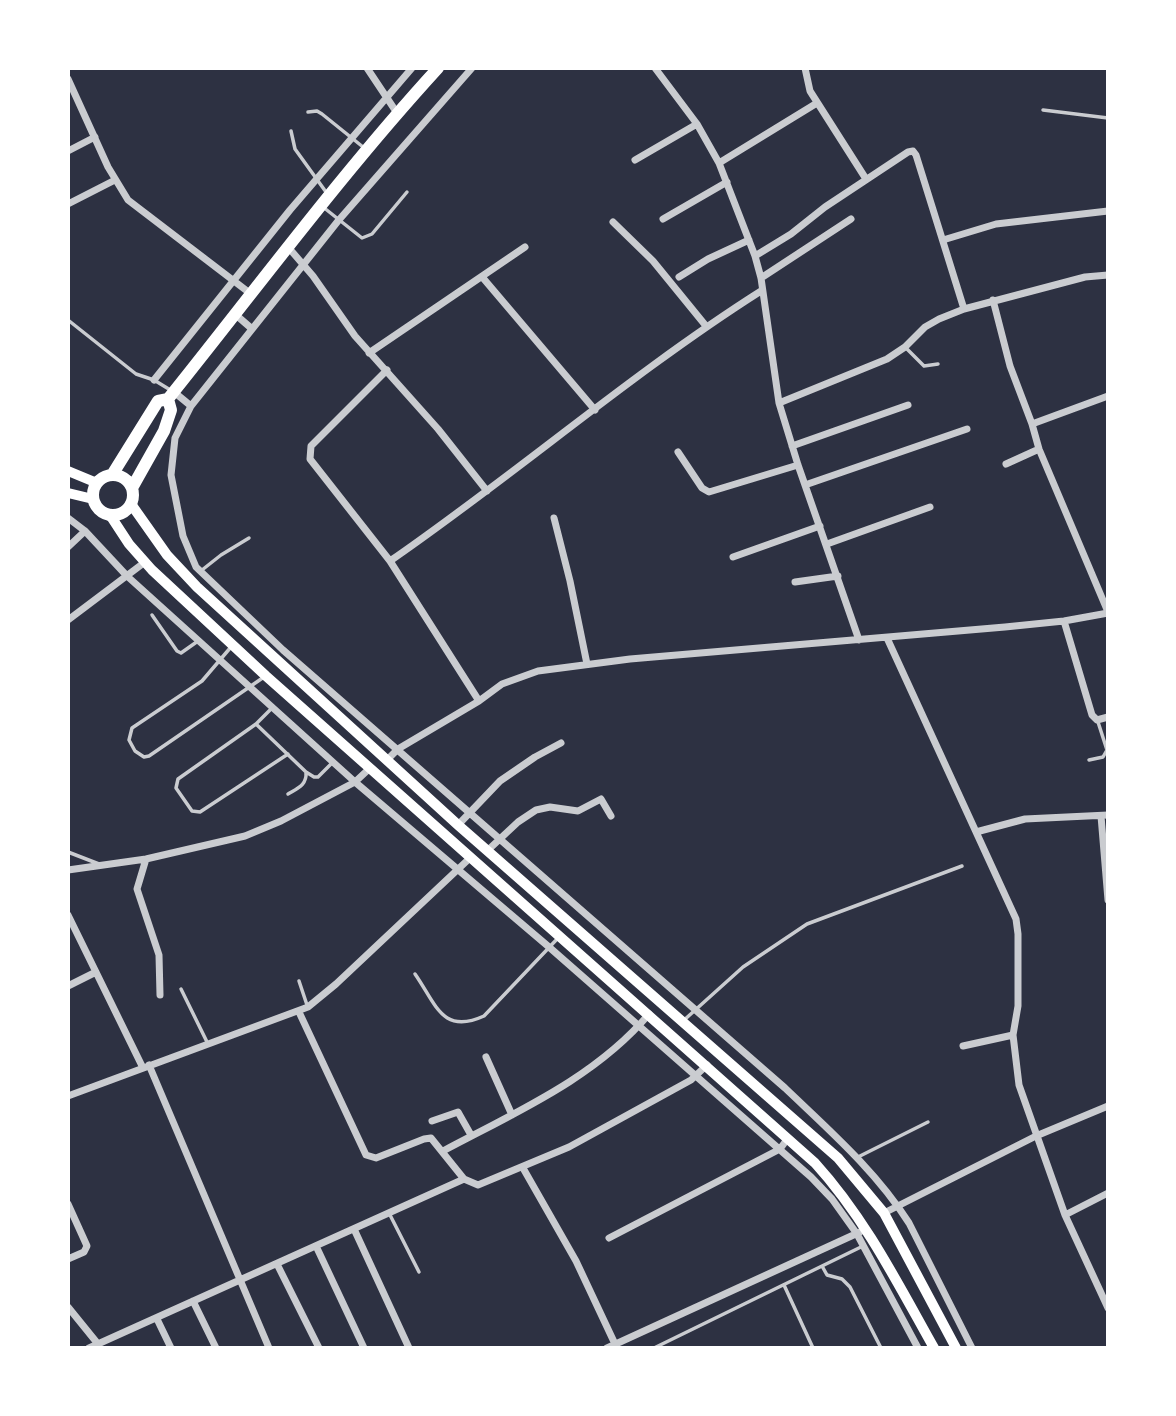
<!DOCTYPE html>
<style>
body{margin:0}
#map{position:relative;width:1176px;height:1416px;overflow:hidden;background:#2d3142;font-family:"Noto Sans",sans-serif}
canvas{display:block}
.frame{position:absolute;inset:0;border:70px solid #fff;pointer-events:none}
</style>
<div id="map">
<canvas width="1176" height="1416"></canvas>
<div class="frame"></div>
</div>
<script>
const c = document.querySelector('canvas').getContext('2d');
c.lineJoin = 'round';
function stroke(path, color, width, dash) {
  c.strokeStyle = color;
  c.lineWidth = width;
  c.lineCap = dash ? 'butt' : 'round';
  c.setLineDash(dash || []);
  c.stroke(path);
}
const service = new Path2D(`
 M1043 110 1108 118
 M308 112 317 111 322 114 363 147
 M291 131 295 149 326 192
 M323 207 362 238 372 234 407 192
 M68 320 136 374 154 380 172 391
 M905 347 924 366 938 364
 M202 570 221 555 249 538
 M152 615 177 651 181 653 198 641
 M231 647 202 681 132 728 129 740 135 751 144 757 149 756 264 677
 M256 724 272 708
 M288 754 200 812 192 811 176 788 178 779 256 724 306 772C307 785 298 788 288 794
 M1089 760 1103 757 1107 750 1098 722
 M306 772 314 777H318L332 763
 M68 852 99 864
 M415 974C436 1004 442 1035 484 1016L559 937
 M299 981 307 1005
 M181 989 208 1044
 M683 1021 743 967 807 924 962 866
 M858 1157 928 1122
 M389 1213 419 1272
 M822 1266 827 1275 842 1279 850 1287 881 1348
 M784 1285 813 1348
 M654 1348 863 1246`);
const minor = new Path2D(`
 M367 68 397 113
 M472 68 338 221 191 406 175 438 171 475 183 536 196 567 283 650 785 1088C829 1130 876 1171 909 1223L972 1348
 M655 68 697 124 719 163 755 256 761 278 779 403 798 465 859 640
 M805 68 810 91 866 179
 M68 79 108 167 128 200 251 294
 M68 151 95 137
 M635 160 697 124
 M719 163 817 103
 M68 204 115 180
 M663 219 727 182
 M613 222 653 261 706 326
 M943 240 996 224 1108 211
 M288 247 313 276 355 336 438 429 487 491
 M755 256 791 234 825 207 908 152 913 151 916 155 964 309
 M679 277 708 259 749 240
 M483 278 595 410
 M761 278 851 219
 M993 300 1010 366 1032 424 1039 449 1108 612
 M236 315 251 328
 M369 353 525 247
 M387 370 311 446 310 459 390 561 479 701
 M154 380 290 210 412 68
 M174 392 191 406
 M779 403 887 359 905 347 925 327 939 319 964 309 1085 277 1108 275
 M1032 424 1108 396
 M792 446 908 405
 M678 452 702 488 709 492 798 465
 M1006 464 1039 449
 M805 485 967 429
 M68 518 85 531 127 576 355 782 549 947 811 1177 832 1199 857 1234 918 1348
 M554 518 570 581 587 664
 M827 544 930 507
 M68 547 85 531
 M733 557 820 526
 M390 561C516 474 632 373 761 291
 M795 582 838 576
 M68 620 145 562
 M1064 621 1092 715 1097 720 1108 717
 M887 638 1016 919 1018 934V1006L1013 1035 1019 1085 1065 1215 1108 1308
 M387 760 398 749 479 701 502 684 538 671 630 659 1005 627 1064 621 1108 613
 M1101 816 1108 900
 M458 825 500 781 535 757 561 743
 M976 832 1025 819 1108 815
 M487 851 518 822 536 810 550 807 578 811 601 799 611 816
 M146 859 137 889 159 955 160 995
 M68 870 146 859 245 836 281 821 355 782 370 768
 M68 915 143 1068
 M68 986 96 972
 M299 1012 366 1155 376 1158 424 1139 431 1138 464 1179 478 1185 569 1147 691 1080 707 1065
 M963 1046 1013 1035
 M486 1057 512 1115
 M149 1065 269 1348
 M68 1096 308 1007 336 984 471 857
 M432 1121 458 1112 471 1135
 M443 1151C516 1112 595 1078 649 1014
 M523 1168 576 1261 615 1344
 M68 1204 87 1246 84 1252 68 1259
 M884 1213 1036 1136 1108 1106
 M1065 1215 1108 1193
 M354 1229 409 1348
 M609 1238 780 1149 788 1138
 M316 1246 364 1348
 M277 1264 319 1348
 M193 1301 216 1348
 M68 1307 98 1344
 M157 1319 171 1348
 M89 1348 464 1179
 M607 1348 860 1232`);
const secondary = new Path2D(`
 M68 471 97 483
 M68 493 93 499`);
const primary = new Path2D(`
 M131 504 167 555 197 587 458 825 838 1158 884 1213 956 1348
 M110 515 129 544 152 570 266 676 815 1163C865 1218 898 1284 934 1348`);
const trunk = new Path2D(`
 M168 399C257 288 342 173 438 68
 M112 475 158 401 168 399
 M93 495a20 20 0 1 1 40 0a20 20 0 1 1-40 0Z
 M132 488 164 431 171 410 168 399`);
stroke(service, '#caccd0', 3.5);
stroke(minor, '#caccd0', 7);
stroke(secondary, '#fff', 10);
stroke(primary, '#fff', 10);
stroke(trunk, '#fff', 12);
</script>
